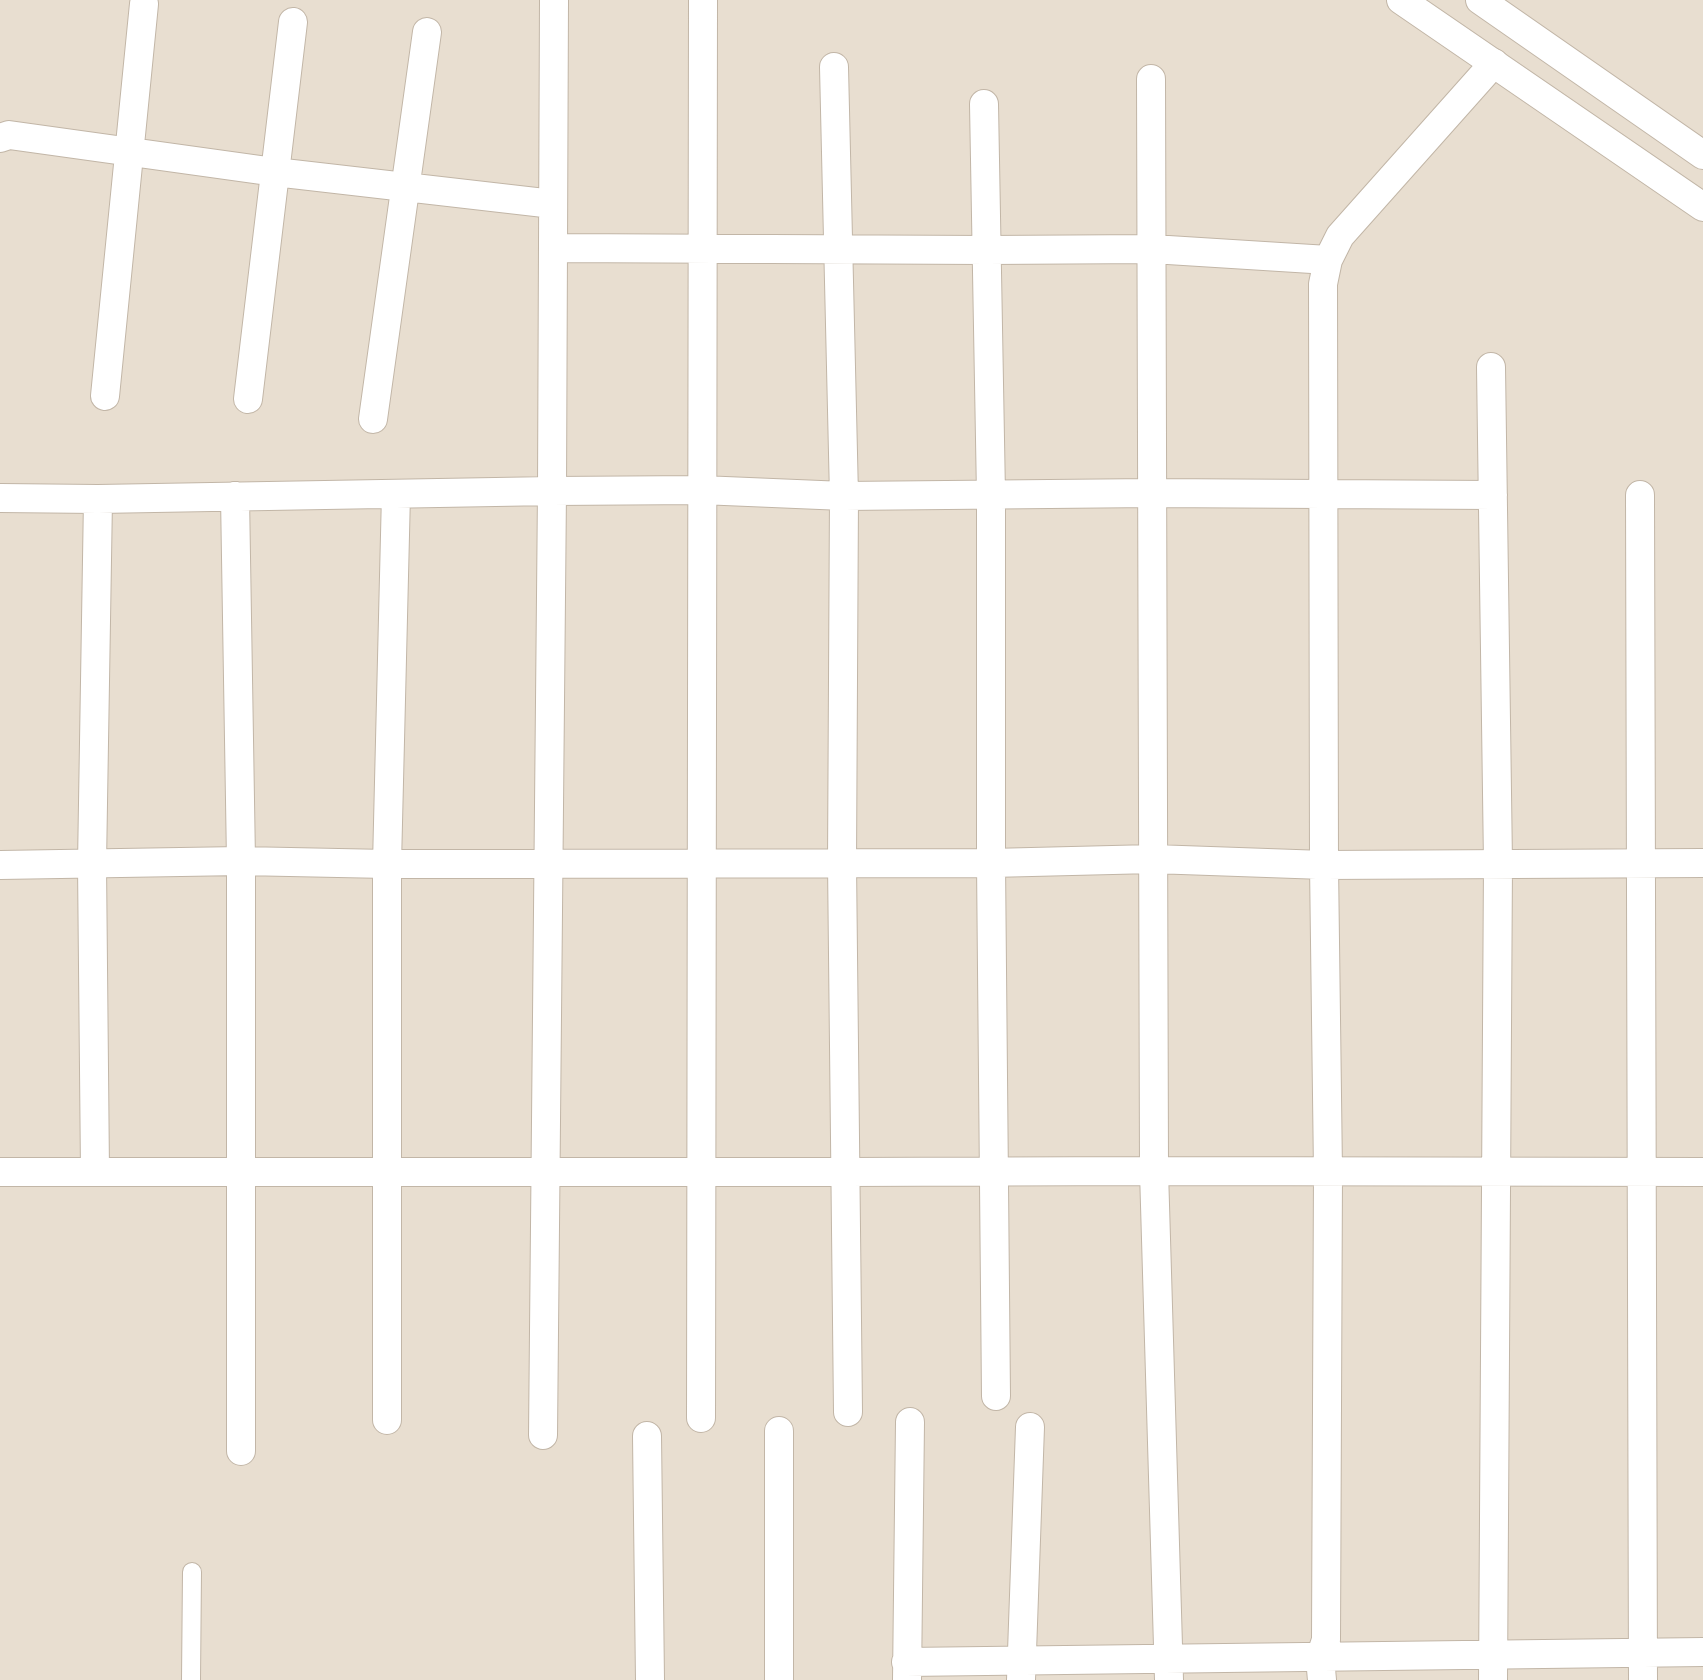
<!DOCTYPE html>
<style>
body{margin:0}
canvas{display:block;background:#f3ece3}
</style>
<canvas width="1703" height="1680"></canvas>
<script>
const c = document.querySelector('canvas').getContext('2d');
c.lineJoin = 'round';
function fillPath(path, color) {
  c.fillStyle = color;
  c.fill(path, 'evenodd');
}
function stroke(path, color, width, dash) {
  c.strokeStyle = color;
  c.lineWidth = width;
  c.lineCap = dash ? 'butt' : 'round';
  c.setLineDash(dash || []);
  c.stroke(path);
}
const residential = new Path2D(`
 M0 0H1703V1680H0Z`);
const service = new Path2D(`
 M191 1680 192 1572`);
const minor = new Path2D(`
 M834 67 844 496 842 863 848 1412
 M1151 79 1154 1171 1169 1680
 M984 104 991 495V863L996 1396
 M0 138 9 135 275 172 553 204
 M553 248 987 250 1152 249 1328 260
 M1491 367 1498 863 1493 1680
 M105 396 144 4
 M248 399 293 22
 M373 419 427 32
 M1640 495 1643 1680
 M235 496 241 861V1451
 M0 498 98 499 552 491 701 490 844 496 1152 493 1493 495
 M0 865 241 861 387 864 991 863 1153 859 1324 865 1703 863
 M0 1172H845L1154 1171 1703 1172
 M95 1172 92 864 98 499
 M701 1418 703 0
 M387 1420V864L396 494
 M779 1431V1680
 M543 1435 552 491 554 0
 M647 1436 650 1680
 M906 1662 1703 1652
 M907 1680 910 1422
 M1021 1680 1030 1427
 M1322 1680 1320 1658 1326 1640 1328 1172 1324 865 1323 284 1328 260 1340 236 1494 63`);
const tertiary = new Path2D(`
 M1401 0 1703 207
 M1480 0 1703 155`);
fillPath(residential, '#e8ded0');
stroke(service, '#c2b6a7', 20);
stroke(minor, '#c2b6a7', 30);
stroke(tertiary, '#c2b6a7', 30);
stroke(service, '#fff', 18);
stroke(minor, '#fff', 28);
stroke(tertiary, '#fff', 28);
</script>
